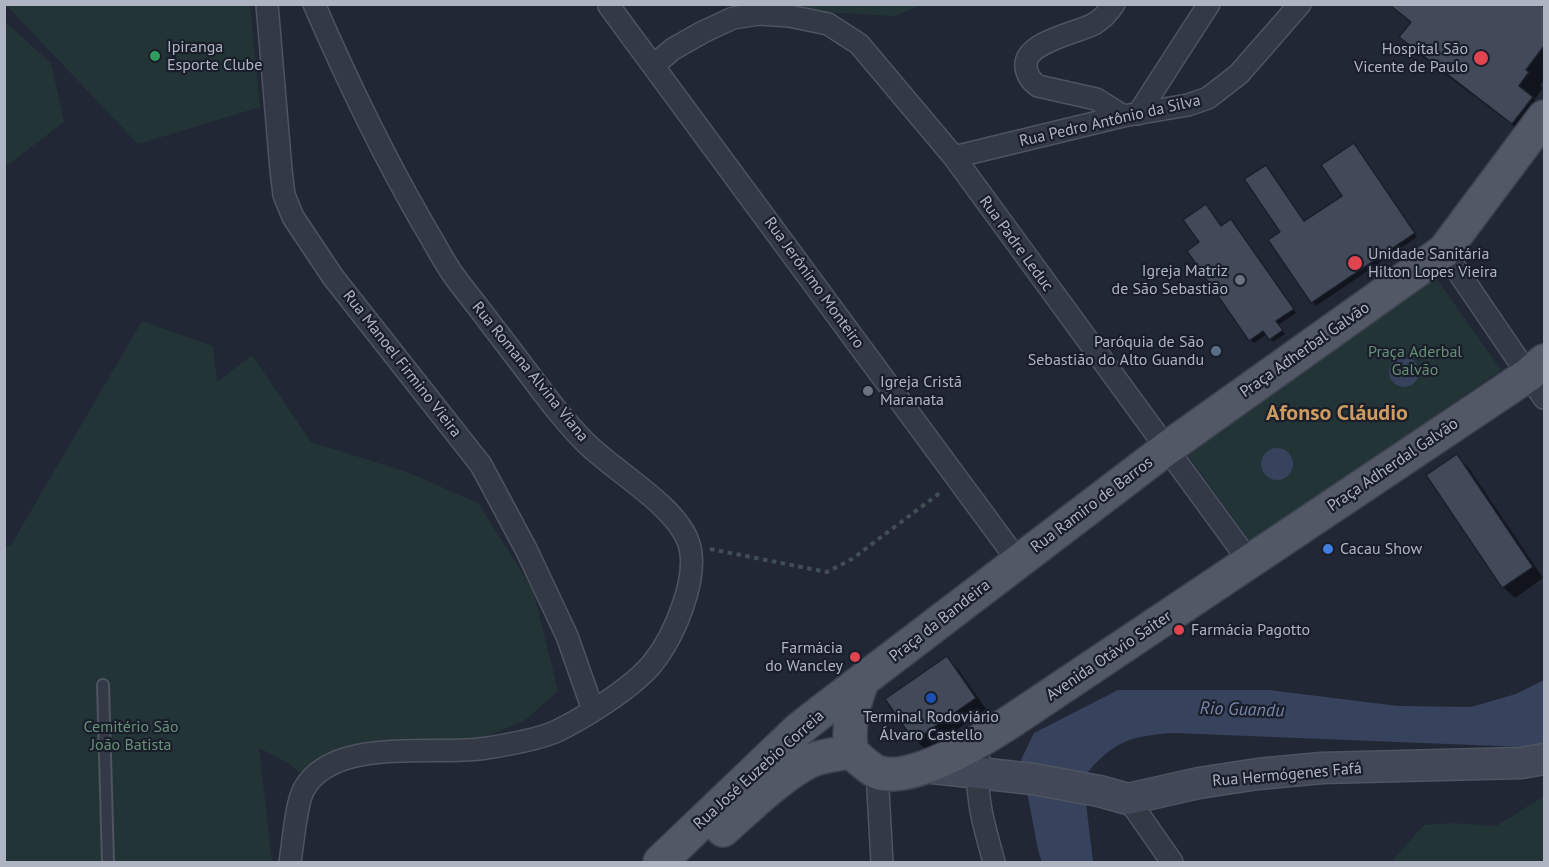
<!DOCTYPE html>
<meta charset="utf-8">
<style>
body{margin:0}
#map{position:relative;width:1549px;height:867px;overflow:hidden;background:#212735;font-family:"PT Sans",sans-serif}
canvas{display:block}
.frame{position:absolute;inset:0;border:6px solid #aeb4c2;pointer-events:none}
</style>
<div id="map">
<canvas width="1549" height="867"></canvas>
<div class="frame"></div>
</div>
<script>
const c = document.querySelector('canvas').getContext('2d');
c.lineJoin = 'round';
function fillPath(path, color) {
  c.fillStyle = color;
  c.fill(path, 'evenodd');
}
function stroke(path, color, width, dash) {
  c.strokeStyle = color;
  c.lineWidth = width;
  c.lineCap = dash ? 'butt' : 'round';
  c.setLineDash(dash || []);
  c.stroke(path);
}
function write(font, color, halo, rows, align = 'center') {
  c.font = font + ' "PT Sans",sans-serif';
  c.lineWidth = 4.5;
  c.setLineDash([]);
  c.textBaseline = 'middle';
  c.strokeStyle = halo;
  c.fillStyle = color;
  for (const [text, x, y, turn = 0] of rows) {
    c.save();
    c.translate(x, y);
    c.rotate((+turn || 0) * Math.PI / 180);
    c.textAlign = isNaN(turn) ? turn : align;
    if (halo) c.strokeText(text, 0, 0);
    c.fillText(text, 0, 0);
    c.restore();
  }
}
const green = new Path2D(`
 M6 5H250L260 107 138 144Z
 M786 5H921L895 16 820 12Z
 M4 21 51 63 64 122 5 167Z
 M1436 278 1501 370 1251 543 1187 454Z
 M142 321 213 346 217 382 252 355 311 442 407 472 478 503 533 590 558 691 524 721 454 750 392 757 306 778 288 763 259 748 272 862H5V546L11 545Z
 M1541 798 1544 799V862H1393V860L1424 825 1453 823 1496 826Z`);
const water = new Path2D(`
 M1389 372a15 15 0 1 1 30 0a15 15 0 1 1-30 0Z
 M1261 464a16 16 0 1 1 32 0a16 16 0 1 1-32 0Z
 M1544 680V745L1522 747 1174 733C1128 736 1112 742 1083 778L1093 862H1042L1038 850 1021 760 1034 733 1118 690H1269L1398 706 1471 707 1516 694Z`);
const shadow = new Path2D(`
 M1537 4 1544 9V80L1540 85 1543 88 1534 100 1544 111 1528 137 1416 52 1401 37 1411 24 1393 6Z
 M1357 148 1417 237 1316 306 1270 240 1305 223 1344 197Z
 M1234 224 1296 313 1278 325 1285 334 1273 342 1267 334 1254 343 1250 340 1189 251 1222 227Z
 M1457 456 1468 467 1543 578 1515 598 1503 587Z
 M946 658 958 669 986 709 927 751 916 740Z`);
const building = new Path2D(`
 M1392 4H1540L1544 7V46L1526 70 1529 72 1519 86 1533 97 1512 124 1399 37 1411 22 1391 6Z
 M1354 143 1415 233 1311 303 1268 240 1280 232 1244 179 1266 165 1304 221 1342 196 1321 165Z
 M1206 204 1221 226 1231 219 1294 309 1276 321 1283 330 1269 340 1263 331 1249 341 1187 251 1199 242 1183 220Z
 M1457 454 1533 567 1502 588 1426 475Z
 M947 656 976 698 914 741 885 699Z`);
const path = new Path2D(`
 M710 549 827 572 852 559 941 492`);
const lane = new Path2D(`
 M103 685 108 862`);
const street = new Path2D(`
 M267 4 281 170 284 195 293 217 333 277 481 465 527 551 567 636 593 710
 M1114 4C1109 12 1102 19 1094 24 1077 33 1023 42 1026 67 1027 76 1031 81 1038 86L1096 99 1123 116
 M609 6 1018 561
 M654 65 673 49 703 32 733 18 759 14 789 16 828 24 859 44 954 157 1249 561
 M1138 114 1209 4
 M954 157 1123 116 1188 105 1208 98 1239 74 1300 4
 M1444 251 1544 398
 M979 760C974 795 985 829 994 862
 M877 772 882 862
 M1128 799 1172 862
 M290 862C293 844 296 803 304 789 334 735 437 757 487 748 506 745 538 739 555 732 584 718 632 688 652 664 674 637 701 575 688 541 674 504 612 470 584 441 574 431 564 419 555 408 533 380 512 351 490 323 478 306 464 290 452 273 441 257 433 240 423 224 382 153 347 80 314 4`);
const secondary = new Path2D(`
 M924 767 1033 779 1099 791 1128 799 1199 783 1258 774 1322 768 1521 763 1544 759`);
const primary = new Path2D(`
 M851 752C859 758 868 768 877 772 911 785 984 739 1013 720L1528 375 1544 361
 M851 752C848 724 852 708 862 682
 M723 830C749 807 780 776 810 761 823 755 838 754 851 752
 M660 862 798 730 817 715 1166 449 1444 251 1544 117`);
const markers = [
 [155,56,6,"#2e9e5b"],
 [1481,58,8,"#e0444e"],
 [1355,263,8,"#e0444e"],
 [1240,280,6,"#6b7280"],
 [1216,351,6,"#5c6f8a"],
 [868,391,6,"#6b7280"],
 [1328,549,6,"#3f7fe0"],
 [1179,630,6,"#e0444e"],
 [855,657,6,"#e0444e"],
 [931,698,6,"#1a4fb4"]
];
const poiNames = [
 ["Ipiranga",167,47],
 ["Esporte Clube",167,65],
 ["Hospital São",1468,49,"right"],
 ["Vicente de Paulo",1468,67,"right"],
 ["Unidade Sanitária",1368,254],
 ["Hilton Lopes Vieira",1368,272],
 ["Igreja Matriz",1228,271,"right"],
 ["de São Sebastião",1228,289,"right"],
 ["Paróquia de São",1204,342,"right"],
 ["Sebastião do Alto Guandu",1204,360,"right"],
 ["Igreja Cristã",880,382],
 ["Maranata",880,400],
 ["Cacau Show",1340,549],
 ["Farmácia Pagotto",1191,630],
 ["Farmácia",843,648,"right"],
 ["do Wancley",843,666,"right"],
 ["Terminal Rodoviário",931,717,"center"],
 ["Álvaro Castello",931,735,"center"]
];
const streetNames = [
 ["Rua Pedro Antônio da Silva",1110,121,-13],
 ["Rua Padre Leduc",1016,244,54],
 ["Rua Jerônimo Monteiro",814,283,54],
 ["Praça Adherbal Galvão",1305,350,-35],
 ["Rua Manoel Firmino Vieira",402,364,52],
 ["Rua Romana Alvina Viana",530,372,51],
 ["Praça Adherdal Galvão",1393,465,-34],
 ["Rua Ramiro de Barros",1092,505,-37],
 ["Praça da Bandeira",940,621,-38],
 ["Avenida Otávio Saiter",1109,656,-34],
 ["Rua José Euzebio Correia",759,770,-42],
 ["Rua Hermógenes Fafá",1287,775,-5]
];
const parkNames = [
 ["Praça Aderbal",1415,352],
 ["Galvão",1415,370],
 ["Cemitério São",131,727],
 ["João Batista",131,745]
];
const waterNames = [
 ["Rio Guandu",1242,710,2]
];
const districtNames = [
 ["Afonso Cláudio",1337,414]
];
fillPath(green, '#233437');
fillPath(water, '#37435d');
fillPath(shadow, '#0007');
fillPath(building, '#424a5a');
stroke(building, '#1b202c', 1.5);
stroke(lane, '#4e5460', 14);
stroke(street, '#4e5460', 24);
stroke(secondary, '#4e5460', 33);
stroke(primary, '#3d424f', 36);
stroke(path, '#404f53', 4, [4.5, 4.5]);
stroke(lane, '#343946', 10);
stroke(street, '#343946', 21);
stroke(secondary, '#424858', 30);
stroke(primary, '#525866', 33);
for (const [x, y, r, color] of markers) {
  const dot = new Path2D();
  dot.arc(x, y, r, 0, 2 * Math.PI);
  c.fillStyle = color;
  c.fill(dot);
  stroke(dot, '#191e2a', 2);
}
write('16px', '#aeb4c2', '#191e2a', poiNames, 'left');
write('16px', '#aeb4c2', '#191e2a', streetNames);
write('16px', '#679176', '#191e2a', parkNames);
write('italic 18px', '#7887aa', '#191e2a', waterNames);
write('bold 22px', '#cc9b60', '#191e2a', districtNames);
</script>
